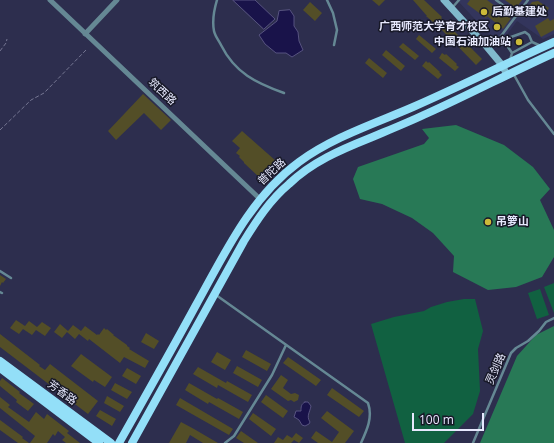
<!DOCTYPE html>
<meta charset="utf-8">
<style>
body{margin:0}
#map{position:relative;width:554px;height:443px;overflow:hidden;background:#2d2e4e;font-family:"Open Sans",sans-serif}
canvas{display:block}
.scale{position:absolute;left:412px;top:413px;width:72px;height:18px;box-sizing:border-box;border:2px solid #e7e9fe;border-top:0;padding-left:5px;font-size:12px;line-height:14px;white-space:nowrap;color:#e7e9fe;-webkit-text-stroke:3px #171827;paint-order:stroke}
</style>
<div id="map">
<canvas width="554" height="443"></canvas>
<div class="scale">100 m</div>
</div>
<script>
const c = document.querySelector('canvas').getContext('2d');
c.lineJoin = 'round';
function fillPath(path, color) {
  c.fillStyle = color;
  c.fill(path, 'evenodd');
}
function stroke(path, color, width, dash) {
  c.strokeStyle = color;
  c.lineWidth = width;
  c.lineCap = dash ? 'butt' : 'round';
  c.setLineDash(dash || []);
  c.stroke(path);
}
function write(font, color, halo, rows, align = 'center') {
  c.font = font + ' "Open Sans","Noto Sans SC",sans-serif';
  c.lineWidth = 3;
  c.setLineDash([]);
  c.textBaseline = 'middle';
  c.strokeStyle = halo;
  c.fillStyle = color;
  for (const [text, x, y, turn = 0] of rows) {
    c.save();
    c.translate(x, y);
    c.rotate((+turn || 0) * Math.PI / 180);
    c.textAlign = isNaN(turn) ? turn : align;
    if (halo) c.strokeText(text, 0, 0);
    c.fillText(text, 0, 0);
    c.restore();
  }
}
const built = new Path2D(`
 M457 0H554V34L543 39 517 21 499 45Z`);
const green = new Path2D(`
 M554 283V313L544 287Z
 M540 289 549 315 537 319 528 293Z
 M464 299H475L483 331 478 349 480 391 473 414 444 443H405L371 324 394 317 424 311 431 307 447 302Z`);
const forest = new Path2D(`
 M456 125 504 145 533 167 550 189 540 200 554 230V257L542 277 516 287 488 290 453 272 454 256 433 233 412 218 382 204 360 199 353 179 358 167 424 144 429 138 422 129Z
 M554 326V443H480L517 356 536 335Z`);
const water = new Path2D(`
 M233 0H255L275 19 264 29Z
 M290 10 294 16V26L298 32 299 41 303 50 292 57 286 53H276L265 44 259 35 277 21 279 11Z
 M305 402H308L311 406C310 412 306 416 310 422L309 424 305 426 302 425 299 420 296 418 294 417 296 411H301C301 407 301 404 305 402Z`);
const building = new Path2D(`
 M372 0H385L379 6Z
 M413 0H424L442 17 441 18 482 59 476 65 436 24H435L426 16H427Z
 M470 0H487L511 18 503 29 501 27 499 29 494 25 496 23 487 16 486 18 467 4Z
 M505 0H522L516 8Z
 M538 1 549 8 545 14 540 10 538 12 536 11 532 16 525 11 532 2Z
 M310 2 322 13 315 21 303 10Z
 M548 18 550 21 554 19V30L541 37 535 26Z
 M419 35 436 49 432 53 416 39Z
 M403 43 419 56 415 60 399 47Z
 M386 50 405 66 401 71 382 55Z
 M442 53 445 55 446 54 457 64 456 65 459 67 455 71 439 58Z
 M369 58 387 73 383 78 365 63Z
 M426 61 428 63 429 62 440 72H439L442 75 438 79 422 66Z
 M143 94 171 120 161 130 144 113 116 140 108 131Z
 M242 131 276 161 275 167 272 168 268 167 263 172 264 173 260 178 244 163V162L239 157 240 156 236 153 240 148 232 141Z
 M0 275 6 279 3 283 2 282 0 286Z
 M16 320 25 326 29 321 37 327 42 322 51 328 45 336 36 330 32 335 23 329 19 334 10 328Z
 M60 324 68 331 73 325 81 331 85 326 97 335 98 334 99 335 104 328 106 330 107 329 114 335H113L127 345V346L130 348 129 349 149 361 145 368 124 357 120 363 89 339 88 341 79 334 75 339 67 332 62 338 54 332Z
 M146 333 159 341 154 349 141 342Z
 M0 334 40 365 39 366 45 370 50 364 98 401 88 414 0 347Z
 M246 350 271 364 267 371 242 357Z
 M217 352 231 360 225 370 211 362Z
 M81 354 112 377 105 387 94 380 93 382 71 366Z
 M288 357 321 380 316 386 283 363Z
 M237 366 262 380 258 387 233 373Z
 M198 367 226 383 227 381 252 395 248 402 218 385 217 388 193 374Z
 M127 368 141 376 136 384 122 376Z
 M281 375 288 380 283 388 291 394 295 393 299 395 298 400 294 402 291 400 288 401 271 389Z
 M2 378 20 392 19 393 34 404 28 411 16 402 17 400 0 386V381Z
 M115 383 132 392 127 399 111 390Z
 M189 383 217 399 218 398 243 412 239 419 209 402 208 404 185 390Z
 M332 388 364 411 359 417 327 395Z
 M266 395 288 411 283 418 261 402Z
 M107 396 124 406 120 412 104 403Z
 M0 397 10 405 8 407 29 422 36 412 44 419 47 414 69 431 67 433 80 443H66L62 440 65 437 58 431 55 436 53 434 47 443H30L35 436 0 408Z
 M180 398 233 429 229 435 176 405Z
 M100 410 116 419 112 426 96 416Z
 M327 411 354 431 345 443H318L311 438 316 431 332 442 339 432 321 418Z
 M253 413 276 429 271 436 249 419Z
 M0 420 23 437 22 438 29 443H18L0 430Z
 M181 422 194 429 218 443H203L190 435 186 443H169Z
 M241 431 258 443H244L236 438Z
 M296 433 303 438 299 443 294 440 291 443H274L278 437 283 440 287 435 292 438Z`);
const path = new Path2D(`
 M0 51 6 43 7 39
 M0 130 31 100 44 93 87 49`);
const lane = new Path2D(`
 M217 0C214 10 212 21 214 31 215 36 219 41 221 45 235 73 256 83 284 93
 M327 0 333 13 337 30 334 45
 M496 0 517 15
 M452 8 459 0
 M501 36 528 0
 M512 53 506 44 511 37 525 32 529 35 532 42
 M510 60 512 53 532 42 541 46
 M513 73 528 100 554 134
 M0 271 11 278
 M0 292 2 293
 M216 295 368 403C373 417 367 430 361 443
 M225 443 234 436 272 375 286 345
 M473 443 511 353 516 348 528 341 539 331 546 322 554 318`);
const street = new Path2D(`
 M50 0 260 199
 M85 34 117 0`);
const secondary = new Path2D(`
 M444 0 487 47 502 65 507 75`);
const primary = new Path2D(`
 M0 361 111 443
 M0 368 99 443
 M119 443C145 397 171 351 196 305 225 253 250 198 299 162 333 137 374 124 413 107 461 86 507 63 554 42
 M132 443 244 241C257 220 270 200 289 184 312 162 340 150 370 138 389 130 409 122 428 113 470 94 512 72 554 53`);
const markers = [
 [484,12,4,"#cbb939"],
 [497,27,4,"#cbb939"],
 [519,42,4,"#cbb939"],
 [488,222,4,"#cbb939"]
];
const poiNames = [
 ["后勤基建处",492,12],
 ["广西师范大学育才校区",489,27,"right"],
 ["中国石油加油站",511,42,"right"],
 ["吊箩山",496,222]
];
const streetNames = [
 ["筑西路",162,92,43],
 ["普陀路",272,172,-43],
 ["灵剑路",496,369,-66],
 ["芳香路",62,393,36]
];
fillPath(built, '#33355c');
fillPath(green, '#116141');
fillPath(forest, '#287956');
fillPath(water, '#19134a');
stroke(water, '#575380', 1);
fillPath(building, '#534e27');
stroke(path, '#767793', 1, [4, 2]);
stroke(lane, '#658894', 2.5);
stroke(street, '#658894', 5);
stroke(secondary, '#80b9cc', 7);
stroke(primary, '#93dff8', 8);
for (const [x, y, r, color] of markers) {
  const dot = new Path2D();
  dot.arc(x, y, r, 0, 2 * Math.PI);
  c.fillStyle = color;
  c.fill(dot);
  stroke(dot, '#171827', 1.5);
}
write('bold 11px', '#e7e9fe', '#171827', poiNames, 'left');
write('11px', '#e7e9fe', '#171827', streetNames);
</script>
